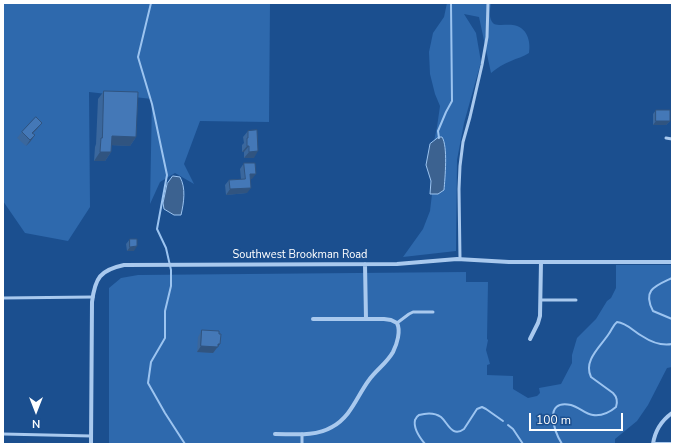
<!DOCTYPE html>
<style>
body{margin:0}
#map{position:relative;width:675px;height:447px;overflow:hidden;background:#1b4f8f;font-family:"Nunito Sans",sans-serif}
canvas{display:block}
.frame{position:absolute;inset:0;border:4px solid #fff;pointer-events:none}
.north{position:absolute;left:16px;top:391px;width:40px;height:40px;-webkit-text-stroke:3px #1b4f8f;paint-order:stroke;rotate:180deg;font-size:11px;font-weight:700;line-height:16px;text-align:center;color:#fff}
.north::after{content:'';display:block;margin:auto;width:14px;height:18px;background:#fff;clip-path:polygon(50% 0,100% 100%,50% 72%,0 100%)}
.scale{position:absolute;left:529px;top:413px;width:94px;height:18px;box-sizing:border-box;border:2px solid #fff;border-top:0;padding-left:5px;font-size:12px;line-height:14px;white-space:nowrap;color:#fff;-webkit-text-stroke:3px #1b4f8f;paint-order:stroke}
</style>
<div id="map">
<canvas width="675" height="447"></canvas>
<div class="frame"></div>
<div class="north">N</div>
<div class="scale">100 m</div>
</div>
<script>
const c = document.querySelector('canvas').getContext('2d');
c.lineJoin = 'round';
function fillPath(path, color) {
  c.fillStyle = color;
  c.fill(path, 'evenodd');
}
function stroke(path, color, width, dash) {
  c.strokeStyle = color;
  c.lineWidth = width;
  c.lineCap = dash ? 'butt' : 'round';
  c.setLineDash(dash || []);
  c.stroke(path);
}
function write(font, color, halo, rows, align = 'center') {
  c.font = font + ' "Nunito Sans",sans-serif';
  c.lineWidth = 4;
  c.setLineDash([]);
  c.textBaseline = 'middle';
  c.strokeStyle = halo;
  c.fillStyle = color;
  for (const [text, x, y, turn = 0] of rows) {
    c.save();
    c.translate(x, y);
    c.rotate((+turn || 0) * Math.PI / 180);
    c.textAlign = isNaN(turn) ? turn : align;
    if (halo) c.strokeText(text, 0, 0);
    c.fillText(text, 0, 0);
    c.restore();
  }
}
const green = new Path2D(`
 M3 3H270L269 122 200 121 184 164 194 184 175 173 160 182 150 204 152 99 89 92 90 207 68 241 25 233 3 201Z
 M447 3H491C490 10 488 19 494 24 500 26 507 24 513 25 527 27 531 41 529 53 523 57 517 58 511 61 503 64 497 68 491 73L479 17 464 14 476 33 481 62 464 123 457 160 456 251 403 257 423 229 430 211 432 194H438L433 146 437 127 440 106 435 94 430 74 429 52 433 33 444 17Z
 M616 265H672V367L667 368 648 405 637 421 615 439V444H109V288L121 278 138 275 466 272V282H488L487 339 488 340 486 350 490 364 487 365V375L513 376V389L528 398 537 396 540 393 539 388 561 384 572 363V355L577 338 596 319 607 301 611 298 616 288Z`);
const water = new Path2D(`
 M439 137H442C448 146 445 178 444 190L438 194H430L431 181 426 165 430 144Z
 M173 176 180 177C186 188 184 202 181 215H174L164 209 163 203 167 184Z`);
const stream = new Path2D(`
 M151 3 138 57 152 104 167 175 157 229 166 248 171 270V286L165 311V338L151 362 148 383 165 413 185 444
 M439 138 438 131 446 112 452 101 451 3
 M672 278C655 286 642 290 653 311L672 319
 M508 425 513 429 523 444
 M425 444C420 438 413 429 415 420 416 418 417 416 419 415 426 413 434 412 441 417 448 423 452 438 464 429L477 409 482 407 486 409 503 421
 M562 444C554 431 543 399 571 405 579 407 585 414 593 415 602 416 609 413 616 407 618 401 617 397 613 393L591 377C583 361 600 347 608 335 612 330 613 325 617 322 627 323 633 331 642 336 651 342 661 346 672 344`);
const lane = new Path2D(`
 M666 138 672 139
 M460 259 459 189 460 166 463 142 470 117 482 65 487 37 488 3
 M3 298 93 297
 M541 300H576
 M397 323 409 314 413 312H433
 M3 434 91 436
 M302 444V434`);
const street = new Path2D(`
 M365 264 366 319
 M530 339 538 323 540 316 541 262
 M275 434C294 434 315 437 332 427 351 417 357 396 369 380 376 370 387 363 393 352 397 344 401 331 397 323L391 320 384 319H313
 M91 444 92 302C95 278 100 270 124 265L397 264 457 259 509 262H672
 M653 444C655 430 661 421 672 413
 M653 444H672`);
const wall = new Path2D(`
 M104 91 136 137 130 146 111 145V152L105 161H94L95 147 96 144 98 99Z
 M656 110 670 121 666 125H653V114Z
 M42 123 37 129 33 133 35 135 30 142 26 146 17 138 22 132Z
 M248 131 254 158H244V152H242V145L244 143 243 137Z
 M244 163 252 179H250L247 193 226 195 225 185 229 180 241 179 240 169Z
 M130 239 134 251H127L126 244Z
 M202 330 215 351 213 353 197 352 198 337Z`);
const shadedWall = new Path2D(`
 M656 121H670L666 125H653Z
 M42 123 37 129 27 139 32 133Z
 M35 135 30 142 26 146 30 140Z
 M112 136 136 137 130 146 106 145Z
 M247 146H249L244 152H242Z
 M258 151 254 158H244L249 152Z
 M100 152H111L105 161H94Z
 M250 174H256L252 179 246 180Z
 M251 188 247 193 226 195 230 189Z
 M137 246 134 251H127L130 247Z
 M218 344H220L213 353 197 352 201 346Z`);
const building = new Path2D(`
 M104 91 138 92 136 137 112 136 111 152H100L101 138H102Z
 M656 110H670V121H656Z
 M36 117 42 123 32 133 35 135 30 140 22 132Z
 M257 130 258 151 249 152V146H247V138H248V131Z
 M244 163H255L256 174H250L251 188 230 189 229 180 245 179Z
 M130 239H137V246L130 247Z
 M202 330 219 331V334H221L220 344H218V347L201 346Z
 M27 443H40V444H27Z`);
const streetNames = [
 ["Southwest Brookman Road",300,255]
];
fillPath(green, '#2e69ad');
fillPath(water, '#3c6290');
stroke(water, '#9cc4f0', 1);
stroke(stream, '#9cc4f0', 2);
stroke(lane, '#a9c9ee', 3);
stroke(street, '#a9c9ee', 4);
fillPath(wall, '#3a679d');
fillPath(shadedWall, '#305480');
fillPath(building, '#4478b7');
stroke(building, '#305480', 1);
write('11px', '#fff', '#1b4f8f', streetNames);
</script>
